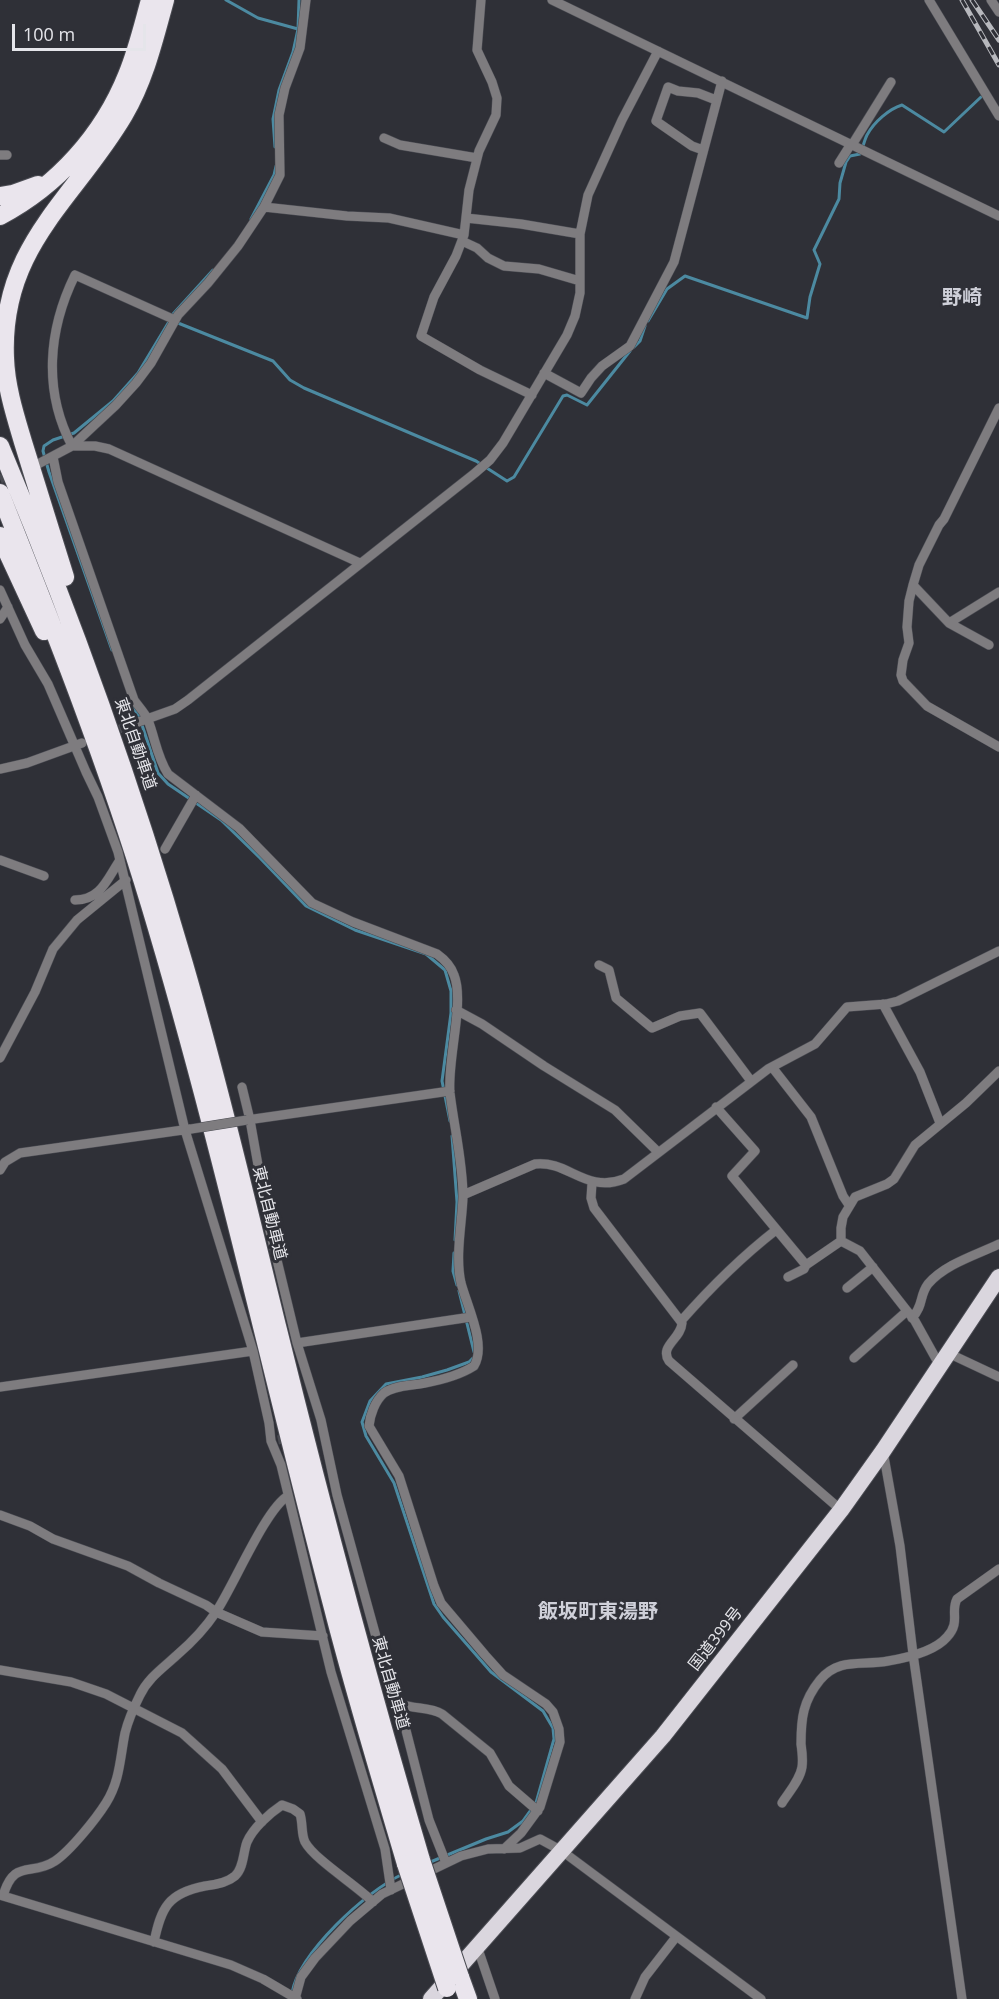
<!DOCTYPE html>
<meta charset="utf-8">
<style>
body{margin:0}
#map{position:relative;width:999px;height:1999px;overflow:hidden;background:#2f3037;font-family:"Open Sans",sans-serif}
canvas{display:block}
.scale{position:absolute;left:12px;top:24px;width:134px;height:27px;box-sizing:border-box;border:3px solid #e5e5ea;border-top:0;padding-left:8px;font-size:18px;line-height:21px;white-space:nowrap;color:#e5e5ea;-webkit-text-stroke:4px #2f3037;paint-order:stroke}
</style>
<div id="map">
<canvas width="999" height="1999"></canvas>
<div class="scale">100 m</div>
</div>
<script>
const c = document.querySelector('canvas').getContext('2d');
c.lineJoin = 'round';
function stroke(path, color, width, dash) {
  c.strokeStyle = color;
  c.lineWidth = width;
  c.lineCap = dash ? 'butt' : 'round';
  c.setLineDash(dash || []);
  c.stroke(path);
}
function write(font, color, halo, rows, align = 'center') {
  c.font = font + ' "Open Sans","Noto Sans JP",sans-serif';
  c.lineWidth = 6;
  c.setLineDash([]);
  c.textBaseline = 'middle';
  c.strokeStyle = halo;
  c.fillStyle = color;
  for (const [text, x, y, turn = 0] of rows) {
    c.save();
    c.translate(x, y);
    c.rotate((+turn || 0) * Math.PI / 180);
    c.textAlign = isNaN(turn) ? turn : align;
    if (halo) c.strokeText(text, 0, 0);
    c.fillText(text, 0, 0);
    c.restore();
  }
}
const stream = new Path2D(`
 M226 0 258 18 298 29
 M275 147 273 119 279 90 293 52 298 29 299 0
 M251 219 274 175 276 166
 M173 314 213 270
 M648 321 667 289 685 276 807 318 810 297 820 264 814 250 839 199 840 183 846 162 850 156 860 154C863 148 864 141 867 135 874 122 889 109 902 105L944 132 981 97
 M178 323 273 361 290 380 304 388 476 461 507 481 514 477 563 396 567 395 587 405 630 351
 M634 347 640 341 645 326
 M112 650 49 472 43 451 44 446 53 440 74 433 113 401 138 373 170 320
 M131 704 139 716 158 773 168 784 221 820 260 858 306 906 355 930 426 954 445 970 451 991V1013L442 1081 450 1121
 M452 1136 457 1202 455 1240
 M454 1253 453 1271 457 1285
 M459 1291 474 1352
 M428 1863 486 1839 508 1832 523 1821 536 1803 554 1739 553 1728 543 1711 491 1672 443 1617 434 1604 394 1483 366 1436 362 1422 370 1401 386 1384 422 1377 447 1370 469 1362 473 1358
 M292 1993C299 1953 366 1891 403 1874`);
const minorTunnel = new Path2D(`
 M0 479 33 466
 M107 734 130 725
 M278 1440 315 1432
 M351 1711 388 1699`);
const minor = new Path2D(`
 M481 0 477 50 492 82 497 98 496 115 479 151 469 190 464 235 456 256 434 297 421 336 480 370 532 395
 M552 0 999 216
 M929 0 999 116
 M991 0 999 12
 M384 138 400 145 477 158
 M852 145 891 82
 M703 150 692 146 656 121 668 87 678 91 698 93 716 100
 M0 155H7
 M839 163 851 144
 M264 207 347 216 389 218 464 235
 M466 218 521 224 580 234
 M462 241 477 248 488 258 504 266 539 269 580 281
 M175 320 75 275C48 330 43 391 72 446L116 405 136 383 151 363 178 315 208 283 238 246 264 207 280 175 279 115 285 88 300 48 306 0
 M544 373 581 393 591 378 602 366 630 346 674 262 722 81
 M999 408 944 519 939 525 919 565 913 585 909 601 907 627 909 643 903 660 901 675 903 681 927 706 999 747
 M53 457 58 482 134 700C139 707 145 713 148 720 155 738 157 757 168 774L239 828 312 903 353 922 437 954C444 959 451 966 454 975 465 1002 447 1060 450 1093 454 1127 463 1162 463 1197 462 1224 455 1256 461 1283 467 1306 487 1345 474 1366 460 1375 441 1380 425 1383 412 1386 395 1385 384 1393 375 1401 370 1415 369 1426L399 1476 434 1586 441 1603 485 1655 503 1675 546 1704 553 1712 559 1729 560 1742 540 1807 521 1833 504 1849
 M38 464 72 446H95L109 449 360 563
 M913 585 949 623 989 645
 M0 590 25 645 48 684 86 772 98 797 118 852 185 1130 253 1351 269 1423 271 1441 281 1465 331 1672 385 1849 391 1890
 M0 619 8 607
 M949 623 999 592
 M130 725 175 709 188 700 475 473 490 460 503 443 567 335 575 316 580 293V234L588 195 622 120 658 51
 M0 769 27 763 82 743
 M165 849 196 795
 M0 860 44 876
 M75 900C101 900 107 879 120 860
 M599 965 609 970 616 998 652 1028 680 1016 700 1013 751 1081
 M883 1004 920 1072 940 1123
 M456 1010 482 1024 544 1066 615 1110 658 1152
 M0 1058 35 992 53 949 77 920 126 880
 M772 1067 811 1117 843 1196 849 1205
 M242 1087 250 1120 269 1227 297 1343 321 1420 337 1495 383 1662 399 1703 429 1820 446 1863
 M716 1107 755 1151 732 1176 806 1265 841 1241 860 1251 915 1321 940 1366
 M247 1120 450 1091
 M0 1170 5 1162 20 1153 190 1129
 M592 1183 591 1198 594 1208 682 1323C681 1339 659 1346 669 1361L841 1510
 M463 1195 535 1164C568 1160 586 1194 624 1179L768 1069 815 1044 847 1007 886 1004 898 1001 999 951
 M841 1241V1228L843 1217 855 1197 887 1184 894 1179 915 1145 966 1103 999 1071
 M788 1277 804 1269 806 1265
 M847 1288 873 1267
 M912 1318C924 1305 919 1296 928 1284 945 1264 976 1255 999 1244
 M681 1321C711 1287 740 1258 776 1230
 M297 1343 471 1317
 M948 1353 999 1377
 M854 1358 907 1311
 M0 1387 253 1351
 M734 1419 793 1365
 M883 1451 900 1546 913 1654 962 1999
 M0 1515 30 1526 53 1539 128 1566 159 1583 206 1605 216 1612 262 1632 323 1636
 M0 1670 71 1682 106 1694 182 1733 222 1769 262 1822
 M399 1703C413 1710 429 1706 442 1714L490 1753 509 1786 538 1811
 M782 1803C789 1792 800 1780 802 1767 803 1760 802 1751 801 1744 801 1718 803 1701 820 1680 839 1657 863 1666 888 1661 906 1658 935 1651 947 1637 961 1622 950 1612 957 1599L999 1569
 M0 1895 231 1965 263 1979 297 1999
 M3 1896C14 1858 31 1877 55 1861 70 1851 96 1819 106 1803 120 1781 120 1758 125 1733 128 1721 134 1707 140 1695 148 1678 163 1668 177 1655 191 1643 206 1627 216 1612 233 1587 266 1508 288 1496
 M154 1942C161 1908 168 1893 205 1886 214 1885 228 1882 235 1876 244 1868 243 1852 247 1842 253 1828 270 1813 282 1805L293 1809 300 1814C303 1823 301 1834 305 1842 314 1859 356 1885 373 1902
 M477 1946 495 1999
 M295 1999 301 1977 315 1958 350 1921 382 1894 461 1856 488 1849 520 1848 540 1839 562 1851 761 1999
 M635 1999 645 1977 676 1937`);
const trunk = new Path2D(`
 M431 1999 663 1736 841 1510 883 1451 999 1277`);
const motorway = new Path2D(`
 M0 196 13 194 38 185
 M0 216C57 186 103 135 127 75 137 51 143 25 150 0
 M0 446C71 615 133 788 184 964 219 1085 248 1208 278 1330 322 1508 369 1685 421 1860
 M0 493C54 629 108 765 150 905 220 1137 271 1374 333 1608 355 1694 381 1779 406 1864
 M0 536 44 631
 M65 577C51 532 37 488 23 442 15 415 6 387 5 358 0 246 74 200 124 115 145 79 154 40 165 0
 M460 1977 468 1999`);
const rail = new Path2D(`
 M962 0 999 65
 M972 0 999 40`);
const minorBridge = new Path2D(`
 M191 1129 247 1120`);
const motorwayBridge = new Path2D(`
 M421 1860 460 1977
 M406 1864 447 1988`);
const streetNames = [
 ["東北自動車道",135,744,71],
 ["東北自動車道",269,1213,76],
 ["国道399号",716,1639,-52],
 ["東北自動車道",390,1683,74]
];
const quarterNames = [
 ["野崎",962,298],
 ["飯坂町東湯野",598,1612]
];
stroke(stream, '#4c8aa1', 3);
stroke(minorTunnel, '#4a4b52', 9, [9, 4.5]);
stroke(minor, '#4c4d54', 10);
stroke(trunk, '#4c4d54', 18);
stroke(motorway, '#4c4d54', 20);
stroke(minor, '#7e7c7f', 9);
stroke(trunk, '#dad6de', 16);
stroke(motorway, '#eae5ed', 18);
stroke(rail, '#b7b8bd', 5);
stroke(rail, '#2f3037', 3, [9]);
stroke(minorBridge, '#4c4d54', 10, []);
stroke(motorwayBridge, '#4c4d54', 20, []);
stroke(minorBridge, '#7e7c7f', 9);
stroke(motorwayBridge, '#eae5ed', 18);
write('16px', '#e5e5ea', '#2f3037', streetNames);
write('bold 20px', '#cfd0d9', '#2f3037', quarterNames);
</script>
